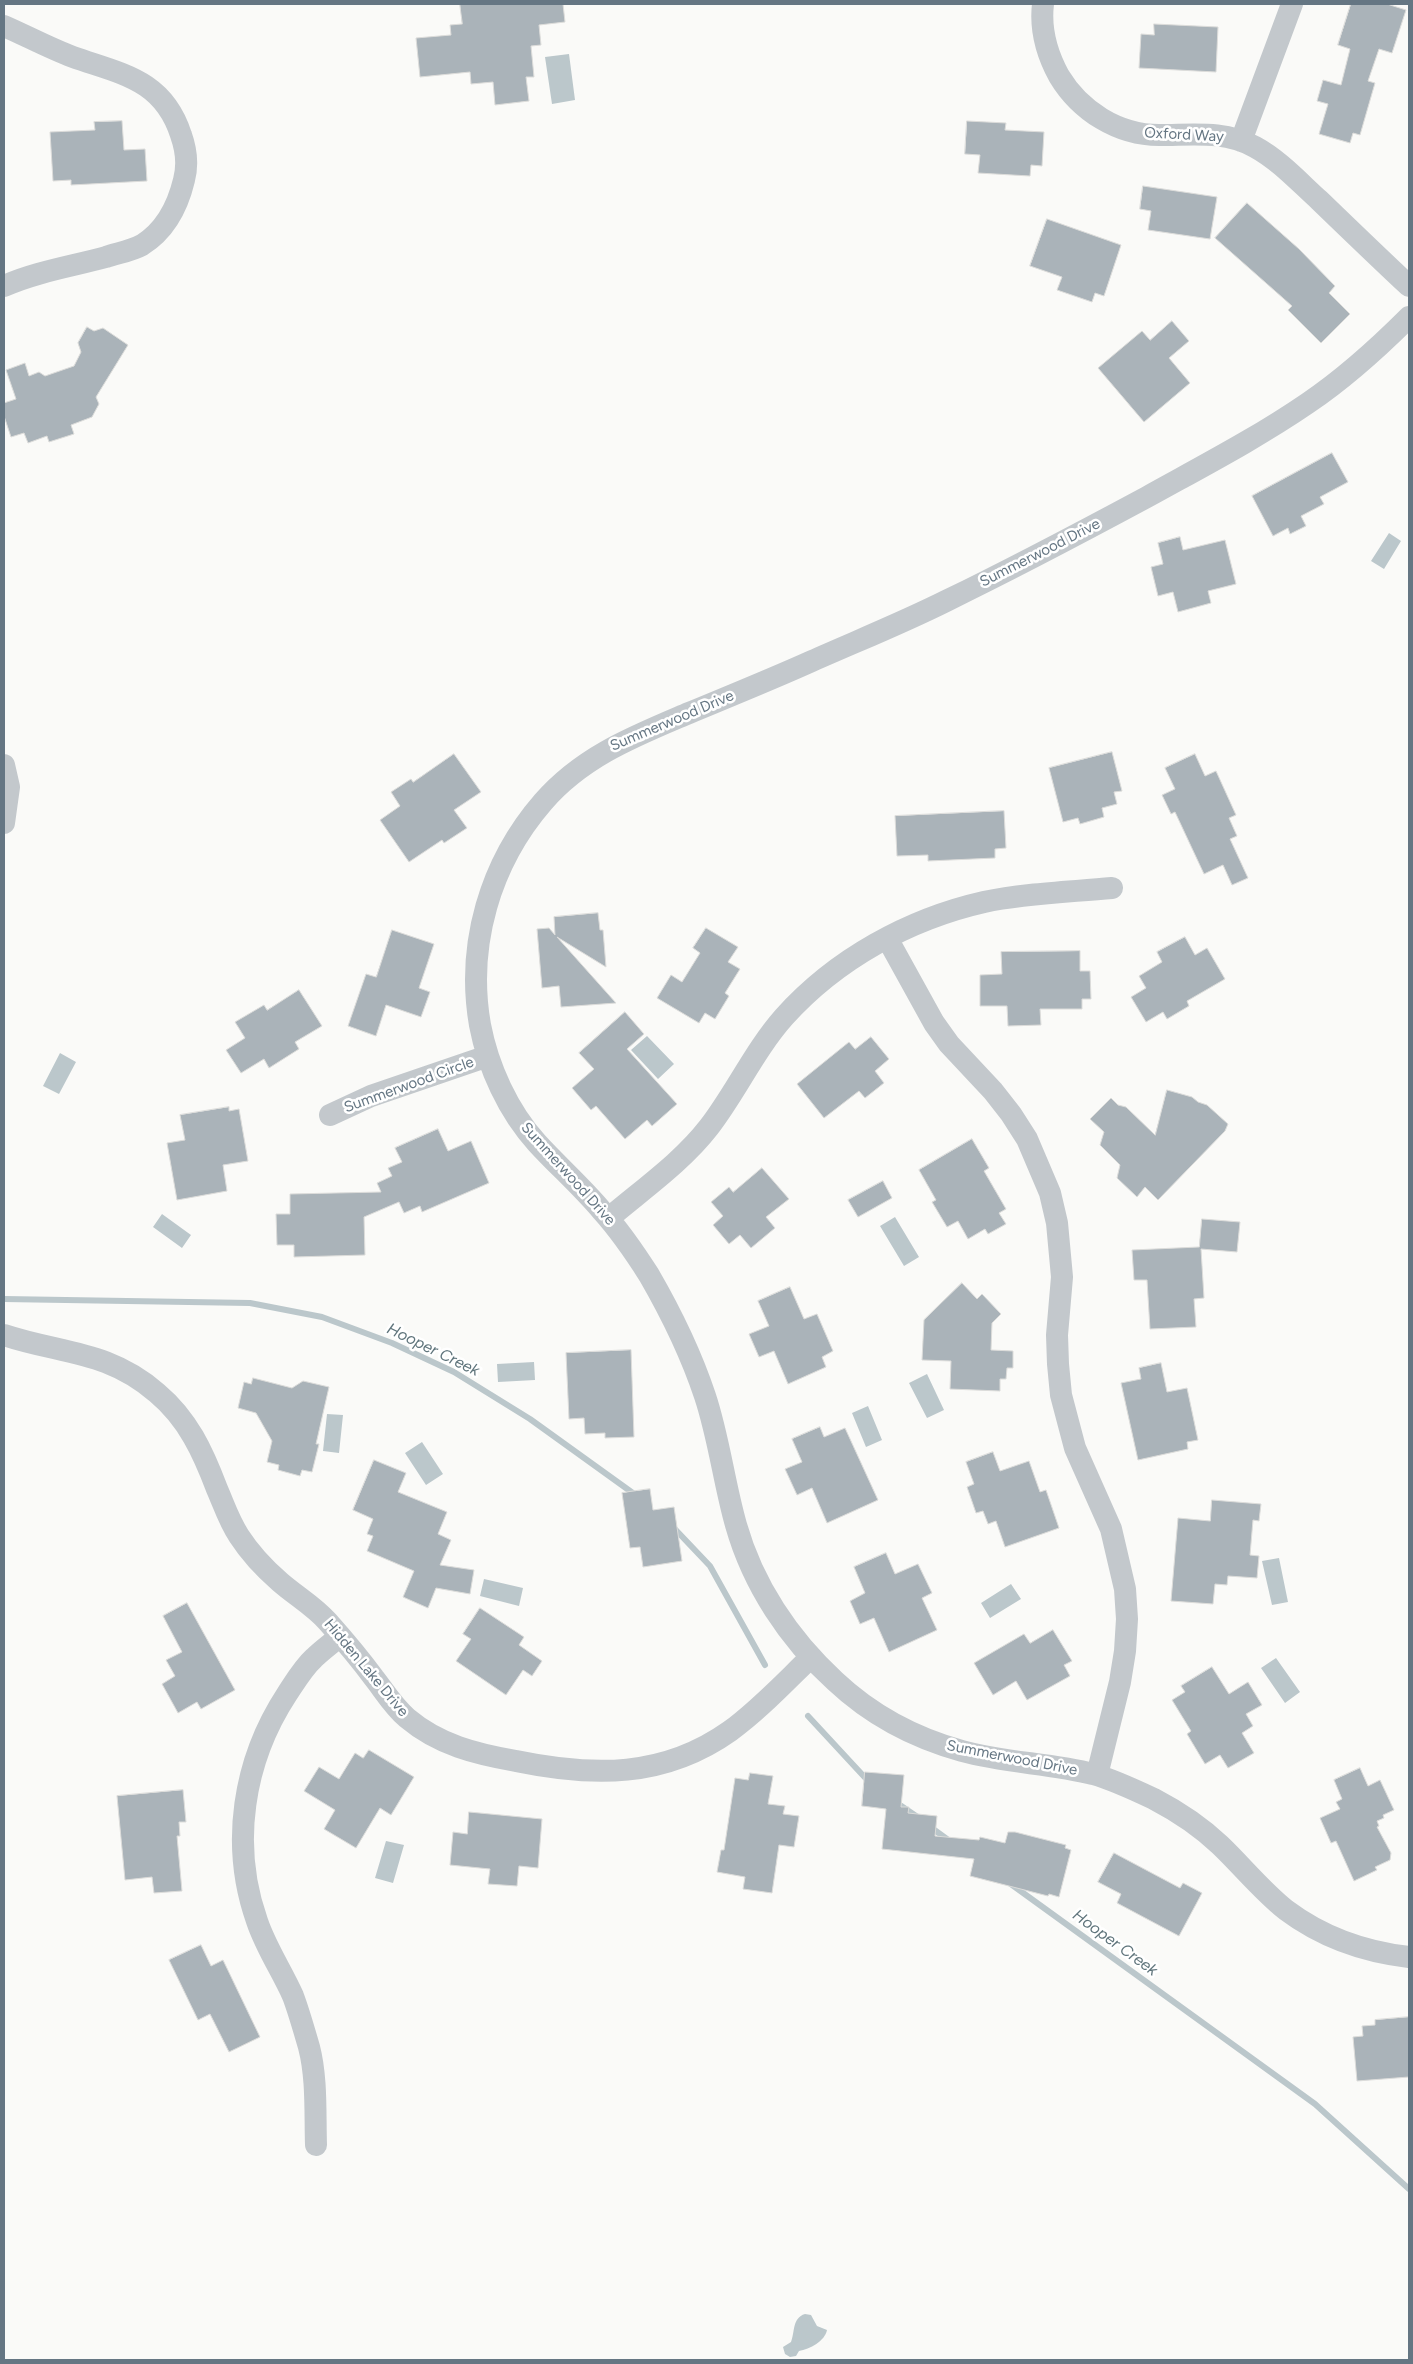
<!DOCTYPE html>
<style>
body{margin:0}
#map{position:relative;width:1413px;height:2364px;overflow:hidden;background:#fafaf8;font-family:Figtree,sans-serif}
canvas{display:block}
.frame{position:absolute;inset:0;border:5px solid #657683;pointer-events:none}
</style>
<div id="map">
<canvas width="1413" height="2364"></canvas>
<div class="frame"></div>
</div>
<script>
const c = document.querySelector('canvas').getContext('2d');
c.lineJoin = 'round';
function fillPath(path, color) {
  c.fillStyle = color;
  c.fill(path, 'evenodd');
}
function stroke(path, color, width, dash) {
  c.strokeStyle = color;
  c.lineWidth = width;
  c.lineCap = dash ? 'butt' : 'round';
  c.setLineDash(dash || []);
  c.stroke(path);
}
function write(font, color, halo, rows, align = 'center') {
  c.font = font + ' Figtree,sans-serif';
  c.lineWidth = 5;
  c.setLineDash([]);
  c.textBaseline = 'middle';
  c.strokeStyle = halo;
  c.fillStyle = color;
  for (const [text, x, y, turn = 0] of rows) {
    c.save();
    c.translate(x, y);
    c.rotate((+turn || 0) * Math.PI / 180);
    c.textAlign = isNaN(turn) ? turn : align;
    if (halo) c.strokeText(text, 0, 0);
    c.fillText(text, 0, 0);
    c.restore();
  }
}
const water = new Path2D(`
 M569 54 575 100 552 104 545 57Z
 M1389 533 1401 541 1384 569 1371 561Z
 M647 1036 674 1064 658 1079 631 1050Z
 M60 1053 76 1062 59 1094 43 1086Z
 M162 1214 191 1235 182 1248 153 1227Z
 M895 1217 919 1257 904 1266 880 1226Z
 M534 1362 535 1380 498 1382 497 1364Z
 M927 1374 944 1410 927 1418 909 1383Z
 M868 1406 882 1440 866 1447 852 1413Z
 M327 1414 343 1415 339 1453 323 1451Z
 M422 1442 443 1474 426 1485 405 1453Z
 M1279 1558 1288 1602 1272 1605 1262 1561Z
 M484 1579 523 1588 519 1606 480 1596Z
 M1011 1584 1021 1599 990 1618 981 1603Z
 M1276 1658 1300 1692 1285 1703 1261 1668Z
 M386 1841 404 1845 393 1883 375 1878Z
 M805 2314 811 2315 817 2326 827 2330C825 2341 810 2349 799 2351L796 2356 790 2357 785 2354 783 2347 791 2342C795 2332 792 2318 805 2314Z`);
const stream = new Path2D(`
 M4 1299 250 1303 322 1317 392 1343 454 1372 530 1419 637 1496
 M673 1527 710 1566 765 1665
 M808 1716 870 1783
 M894 1801 919 1818
 M929 1826 951 1842
 M1008 1882 1315 2104 1409 2189`);
const building = new Path2D(`
 M460 4H563L565 22 539 25 541 45 531 46 534 77H526L529 101 495 105 493 82 471 84 470 72 420 77 416 38 451 35 450 25 462 24Z
 M1351 4H1387L1406 10 1392 53 1379 49 1368 81 1375 83 1360 135 1353 133 1350 143 1319 134 1328 104 1317 101 1323 80 1341 85 1350 49 1338 45Z
 M1154 24 1218 27 1216 72 1139 68 1141 34 1154 35Z
 M122 121 124 150 145 149 147 181 71 185V180L53 181 50 132 95 130 94 122Z
 M967 121 1006 123 1005 130 1044 132 1042 166 1031 165 1030 176 978 173 980 155 965 154Z
 M1143 186 1217 197 1210 239 1148 230 1151 211 1140 209Z
 M1247 203 1299 249 1335 286 1329 293 1350 314 1321 343 1288 310 1292 306 1215 238Z
 M1047 219 1121 245 1104 296 1095 293 1092 302 1057 290 1062 277 1030 266Z
 M1172 321 1189 341 1169 358 1190 383 1144 422 1098 368 1142 331 1150 340Z
 M87 327 94 331 103 328 128 345 96 397 99 404 92 417 71 425 74 434 49 442 47 436 28 443 24 433 11 437 4 416V403L16 399 6 370 25 363 29 376 39 372 45 376 74 366 81 352 78 343Z
 M1332 453 1348 482 1320 497 1324 504 1301 516 1306 526 1290 534 1288 528 1273 536 1252 496Z
 M1180 537 1183 550 1225 540 1236 584 1208 591 1211 603 1178 612 1173 592 1158 596 1151 567 1163 564 1158 543Z
 M1112 752 1122 791 1114 792 1117 804 1102 808 1104 817 1080 824 1078 818 1063 822 1049 768Z
 M454 754 481 792 454 810 467 828 444 843 442 840 409 862 380 820 400 806 391 792 411 779 413 782Z
 M1195 754 1205 776 1216 771 1236 815 1229 818 1237 836 1230 839 1248 878 1232 885 1223 865 1204 874 1175 812 1171 814 1162 795 1175 789 1165 768Z
 M1004 811 1006 848 995 849V858L928 861V855L897 856 895 816Z
 M598 913 600 930H603L606 967 557 937 616 1003 561 1007 559 986 542 988 537 929 549 928 555 935 554 917Z
 M706 928 738 947 728 962 740 969 725 993 729 996 715 1019 705 1013 699 1023 657 998 671 975 682 982 700 953 693 948Z
 M392 930 434 944 419 988 430 992 421 1017 386 1005 376 1036 348 1026 366 974 376 977Z
 M1185 937 1195 955 1207 948 1225 979 1187 1001 1189 1006 1167 1019 1163 1012 1146 1022 1131 997 1146 988 1139 976 1162 962 1157 952Z
 M1080 951V971H1090L1091 999H1082V1009H1040L1041 1025 1008 1026 1007 1006H980V975L1002 974 1001 952Z
 M299 990 322 1026 295 1042 299 1049 269 1068 264 1059 241 1073 226 1050 245 1038 235 1022 264 1005 267 1010Z
 M625 1012 644 1034 627 1049 677 1104 652 1126 647 1120 625 1139 596 1106 591 1110 572 1088 594 1069 579 1053Z
 M871 1037 889 1059 875 1071 884 1083 865 1098 859 1091 824 1118 797 1084 849 1042 855 1049Z
 M1167 1090 1192 1097 1198 1102 1207 1105 1228 1124 1225 1131 1158 1200 1145 1187 1137 1197 1117 1178 1120 1165 1100 1145 1104 1132 1090 1119 1111 1098 1118 1105 1126 1107 1155 1135Z
 M229 1107V1111L239 1109 248 1161 223 1165 227 1191 177 1200 167 1143 185 1140 180 1115Z
 M438 1129 448 1151 471 1141 489 1183 422 1212 420 1206 404 1213 399 1202 364 1217 365 1255 294 1257V1245H277L276 1214H290V1194L381 1192 377 1183 392 1176 388 1168 402 1162 395 1148Z
 M972 1139 989 1168 984 1171 1006 1209 999 1213 1006 1224 988 1234 985 1229 968 1239 958 1221 947 1227 932 1202 936 1200 919 1170Z
 M762 1168 789 1199 766 1217 775 1228 751 1248 740 1235 729 1244 713 1225 723 1216 711 1202 729 1187 733 1192Z
 M883 1181 892 1198 858 1217 848 1200Z
 M1202 1219 1240 1222 1237 1252 1201 1249 1204 1298 1194 1299 1196 1327 1150 1329 1147 1280H1134L1132 1250 1199 1247Z
 M962 1283 977 1299 982 1294 1001 1314 992 1323 991 1350 1013 1351V1368H1007L1006 1379H1000V1391L950 1389 951 1361 922 1360 924 1320Z
 M790 1287 804 1319 817 1314 833 1351 822 1357 826 1367 788 1384 774 1351 759 1357 749 1334 769 1326 758 1301Z
 M631 1350 634 1437 605 1438V1433L585 1434 584 1418 569 1419 566 1353Z
 M1161 1363 1167 1392 1187 1388 1198 1440 1187 1442 1188 1449 1138 1460 1121 1383 1141 1379 1139 1368Z
 M253 1378 292 1388 303 1381 329 1387 316 1444H319L312 1472 302 1470 300 1476 278 1470 279 1465 267 1462 272 1441 256 1413 238 1408 244 1382 251 1384Z
 M820 1427 824 1437 845 1428 878 1500 827 1523 812 1488 797 1495 785 1469 802 1462 792 1439Z
 M993 1452 1000 1471 1029 1461 1040 1492 1046 1490 1059 1528 1005 1547 996 1521 988 1524 983 1511 976 1513 967 1487 974 1484 966 1462Z
 M374 1460 406 1473 398 1492 447 1512 438 1534 451 1540 440 1565 474 1570 470 1594 436 1588 428 1608 403 1597 414 1571 367 1551 373 1536 367 1534 373 1519 353 1510Z
 M650 1489 653 1510 674 1507 682 1561 643 1567 640 1547 630 1548 622 1493Z
 M1212 1500 1261 1504 1259 1521 1253 1520 1250 1555 1259 1556 1257 1578 1228 1576 1227 1585 1215 1584 1213 1604 1171 1601 1178 1518 1210 1521Z
 M886 1553 895 1574 918 1564 932 1593 922 1598 937 1630 889 1652 874 1618 860 1624 850 1601 865 1593 854 1567Z
 M187 1603 235 1690 201 1709 197 1702 178 1713 162 1684 175 1676 166 1660 182 1652 163 1616Z
 M480 1608 524 1637 519 1645 542 1661 532 1676 523 1670 506 1695 456 1661 471 1639 463 1634Z
 M1053 1630 1072 1661 1064 1665 1070 1676 1027 1700 1016 1681 993 1695 974 1663 1024 1634 1030 1643Z
 M1212 1667 1229 1694 1248 1682 1262 1705 1246 1714 1253 1726 1242 1733 1254 1753 1228 1768 1220 1755 1205 1764 1187 1734 1191 1731 1172 1700 1185 1692 1181 1686Z
 M369 1750 414 1777 391 1815 380 1808 356 1848 324 1829 335 1810 304 1791 319 1767 339 1779 355 1753 363 1758Z
 M1360 1768 1368 1786 1380 1780 1394 1810 1383 1815 1384 1818 1377 1821 1379 1826 1377 1827 1391 1853 1390 1860 1375 1867 1377 1870 1354 1881 1336 1841 1331 1843 1320 1818 1340 1809 1336 1802 1342 1799 1334 1780Z
 M865 1772 904 1775 901 1807H909L908 1813 937 1816 935 1836 979 1840 980 1837 1005 1843 1008 1832H1015L1066 1845 1065 1848 1071 1850 1059 1897 1049 1894 1048 1896 970 1876 974 1859 882 1849 886 1809 862 1806Z
 M750 1773 773 1776 768 1804 785 1806 783 1814 799 1816 794 1847 779 1845 772 1893 743 1889 745 1877 717 1872 721 1850H724L735 1778 748 1780Z
 M183 1790 186 1822H179L180 1836H177L182 1891 154 1893 152 1877 125 1880 117 1796Z
 M469 1812 542 1819 538 1868 519 1866 517 1886 488 1884 490 1869 450 1865 453 1832 467 1834Z
 M1114 1853 1180 1888 1183 1883 1202 1893 1179 1936 1117 1903 1121 1894 1098 1882Z
 M201 1945 211 1966 223 1960 260 2037 229 2052 210 2014 198 2020 169 1960Z
 M1409 2017V2077L1357 2081 1353 2037 1363 2036 1362 2026 1375 2025V2020Z`);
const street = new Path2D(`
 M1043 4C1040 29 1047 54 1059 76 1080 111 1118 135 1159 135 1193 135 1224 130 1255 147 1279 160 1299 182 1319 200 1349 229 1379 258 1409 286
 M4 26C27 36 49 48 73 57 121 74 163 79 181 135 186 149 188 165 184 180 178 205 166 230 142 245 131 251 118 253 106 257 73 266 35 272 4 286
 M1241 141 1292 4
 M1409 317C1378 348 1345 378 1308 403 1257 438 1201 467 1147 497 1080 533 1014 568 946 601 902 623 857 641 812 661 772 679 730 696 689 713 635 736 583 756 543 802 490 863 466 945 480 1025 488 1067 508 1111 537 1143 558 1166 582 1187 602 1211 620 1231 635 1253 649 1275 671 1313 691 1354 705 1396 719 1438 724 1483 736 1525 753 1585 789 1639 835 1681 870 1714 915 1738 962 1751 1005 1763 1050 1763 1093 1774 1114 1780 1135 1790 1154 1799 1177 1811 1201 1827 1220 1845 1242 1866 1262 1891 1286 1910 1322 1937 1365 1952 1409 1957
 M4 765 9 787 4 823
 M887 938 934 1023 949 1044 993 1091 1011 1114 1027 1139 1050 1193 1057 1223 1062 1277 1057 1335 1058 1364 1061 1395 1075 1448 1111 1529 1125 1589 1127 1619 1125 1651 1120 1682 1097 1775
 M330 1115 371 1096 488 1056
 M609 1218C643 1189 682 1162 709 1127 736 1092 754 1051 784 1017 836 959 909 919 984 902 1026 893 1070 892 1112 888
 M4 1335C61 1354 107 1350 157 1393 188 1419 203 1452 217 1489 224 1505 229 1521 239 1536 250 1553 265 1569 280 1582 296 1596 314 1606 328 1622 344 1640 360 1659 374 1678 385 1692 393 1706 407 1718 439 1745 476 1754 516 1761 593 1777 664 1778 730 1731 759 1710 785 1682 811 1657
 M316 2145C315 2112 317 2078 309 2047 304 2030 299 2012 293 1996 282 1971 266 1948 257 1921 230 1845 243 1761 287 1694 295 1682 303 1668 314 1658 322 1650 332 1643 340 1636`);
const streetNames = [
 ["Oxford Way",1184,135,3],
 ["Summerwood Drive",1040,553,-27],
 ["Summerwood Drive",672,721,-23],
 ["Summerwood Circle",409,1085,-20],
 ["Summerwood Drive",568,1174,48],
 ["Hidden Lake Drive",366,1668,50],
 ["Summerwood Drive",1012,1758,11]
];
const waterNames = [
 ["Hooper Creek",433,1350,26],
 ["Hooper Creek",1115,1943,36]
];
fillPath(water, '#bbc7cb');
stroke(stream, '#bbc7cb', 6);
fillPath(building, '#aab3b9');
stroke(building, '#dcdcda', 1);
stroke(street, '#c3c8cc', 22);
write('15px', '#657683', '#fff', streetNames);
write('italic 16px', '#60757c', '#fff', waterNames);
</script>
